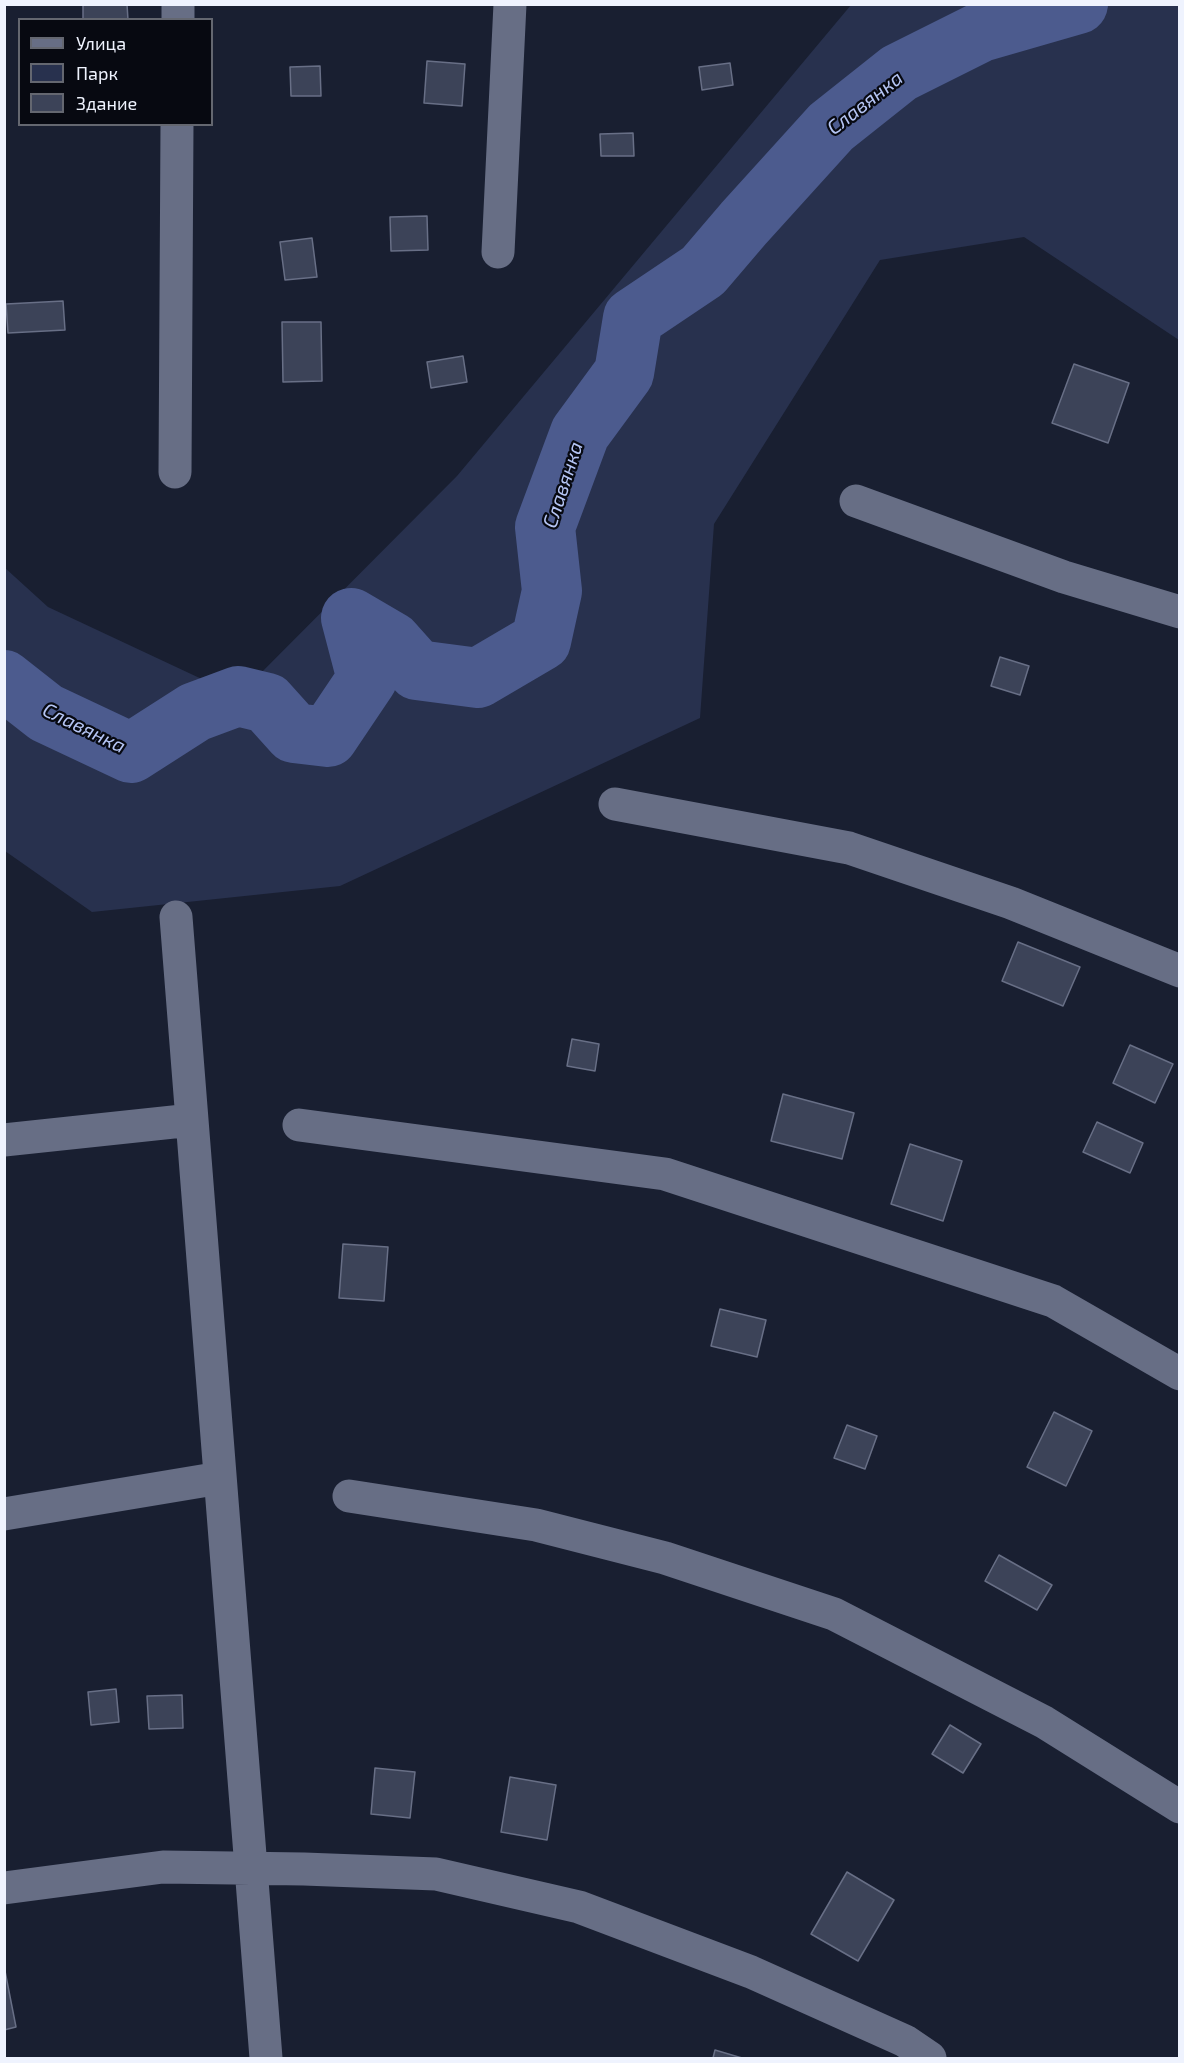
<!DOCTYPE html>
<meta charset="utf-8">
<style>
body{margin:0}
#map{position:relative;width:1184px;height:2063px;overflow:hidden;background:#191f31;font-family:"Exo 2",sans-serif}
canvas{display:block}
.frame{position:absolute;inset:0;border:6px solid #eff3fe;pointer-events:none}
.legend{position:absolute;left:18px;top:18px;width:195px;height:108px;box-sizing:border-box;background:#070911;border:2px solid #646770;margin:0;padding:8px 10px;list-style:none;font-size:18px;color:#eff3fe}
.legend li{display:flex;align-items:center;gap:12px;height:30px}
.legend b{width:30px;border:2px solid #646770}
</style>
<div id="map">
<canvas width="1184" height="2063"></canvas>
<div class="frame"></div>
<ul class="legend">
<li><b style="height:8px;background:#676e85"></b>Улица</li>
<li><b style="height:16px;background:#28314e"></b>Парк</li>
<li><b style="height:16px;background:#3c4358"></b>Здание</li>
</ul>
</div>
<script>
const c = document.querySelector('canvas').getContext('2d');
c.lineJoin = 'round';
function fillPath(path, color) {
  c.fillStyle = color;
  c.fill(path, 'evenodd');
}
function stroke(path, color, width, dash) {
  c.strokeStyle = color;
  c.lineWidth = width;
  c.lineCap = dash ? 'butt' : 'round';
  c.setLineDash(dash || []);
  c.stroke(path);
}
function write(font, color, halo, rows, align = 'center') {
  c.font = font + ' "Exo 2",sans-serif';
  c.lineWidth = 4.5;
  c.setLineDash([]);
  c.textBaseline = 'middle';
  c.strokeStyle = halo;
  c.fillStyle = color;
  for (const [text, x, y, turn = 0] of rows) {
    c.save();
    c.translate(x, y);
    c.rotate((+turn || 0) * Math.PI / 180);
    c.textAlign = isNaN(turn) ? turn : align;
    if (halo) c.strokeText(text, 0, 0);
    c.fillText(text, 0, 0);
    c.restore();
  }
}
const green = new Path2D(`
 M851 5H1179V340L1024 237 880 260 714 524 700 718 340 886 92 912 5 851 4 567 48 607 238 696 457 476Z`);
const river = new Path2D(`
 M4 680 46 713 131 753 195 712 238 696 267 703 294 733 328 737 367 679 351 618 392 642 417 670 478 678 541 641 552 591 545 527 580 433 624 373 633 318 703 271 744 223 831 127 899 73 981 32 1078 4`);
const building = new Path2D(`
 M83 4H127L128 20H83Z
 M427 61 465 64 462 106 424 103Z
 M730 63 733 85 702 90 699 67Z
 M320 66 321 96H291L290 67Z
 M633 133 634 156H601L600 134Z
 M427 216 428 250 391 251 390 217Z
 M312 238 317 277 285 280 280 242Z
 M63 301 65 330 8 333 6 304Z
 M282 322H321L322 381 283 382Z
 M463 356 467 382 431 388 427 362Z
 M1074 364 1129 383 1108 443 1052 423Z
 M1000 657 1029 666 1020 695 991 686Z
 M1018 942 1080 967 1063 1006 1002 981Z
 M572 1039 599 1044 595 1071 567 1066Z
 M1130 1045 1173 1064 1155 1103 1113 1083Z
 M783 1094 854 1113 842 1159 771 1141Z
 M1097 1122 1143 1143 1130 1173 1083 1152Z
 M910 1144 962 1161 943 1221 891 1204Z
 M343 1244 388 1247 384 1301 339 1298Z
 M720 1309 766 1320 757 1357 711 1346Z
 M1054 1412 1092 1431 1066 1486 1027 1467Z
 M847 1425 877 1436 865 1469 834 1458Z
 M999 1555 1052 1585 1037 1610 985 1581Z
 M116 1689 119 1722 91 1725 88 1692Z
 M182 1695 183 1728 149 1729 147 1696Z
 M950 1725 981 1744 963 1773 932 1754Z
 M375 1768 415 1772 410 1818 371 1814Z
 M510 1777 556 1785 547 1840 501 1832Z
 M847 1872 894 1900 858 1961 811 1934Z
 M5 1971 16 2027 4 2030V1971Z
 M715 2050 742 2058H713Z`);
const minor = new Path2D(`
 M178 20V4
 M498 252 510 4
 M175 472 177 124
 M856 501 1064 577 1180 612
 M615 804 849 848 1011 903 1180 971
 M176 917 266 2058
 M299 1125 665 1174 1053 1301 1180 1374
 M4 1140 192 1120
 M349 1496 536 1525 665 1558 834 1614 1044 1722 1180 1807
 M4 1514 220 1478
 M4 1888 163 1867 304 1869 436 1874 579 1907 751 1972 905 2041 930 2058`);
const waterNames = [
 ["Славянка",865,103,-38],
 ["Славянка",563,485,-72],
 ["Славянка",84,728,26]
];
fillPath(green, '#28314e');
stroke(river, '#4c5b8e', 60);
fillPath(building, '#3c4358');
stroke(building, '#686f86', 1.5);
stroke(minor, '#676e85', 33);
write('italic 20px', '#b5c5f4', '#070911', waterNames);
</script>
